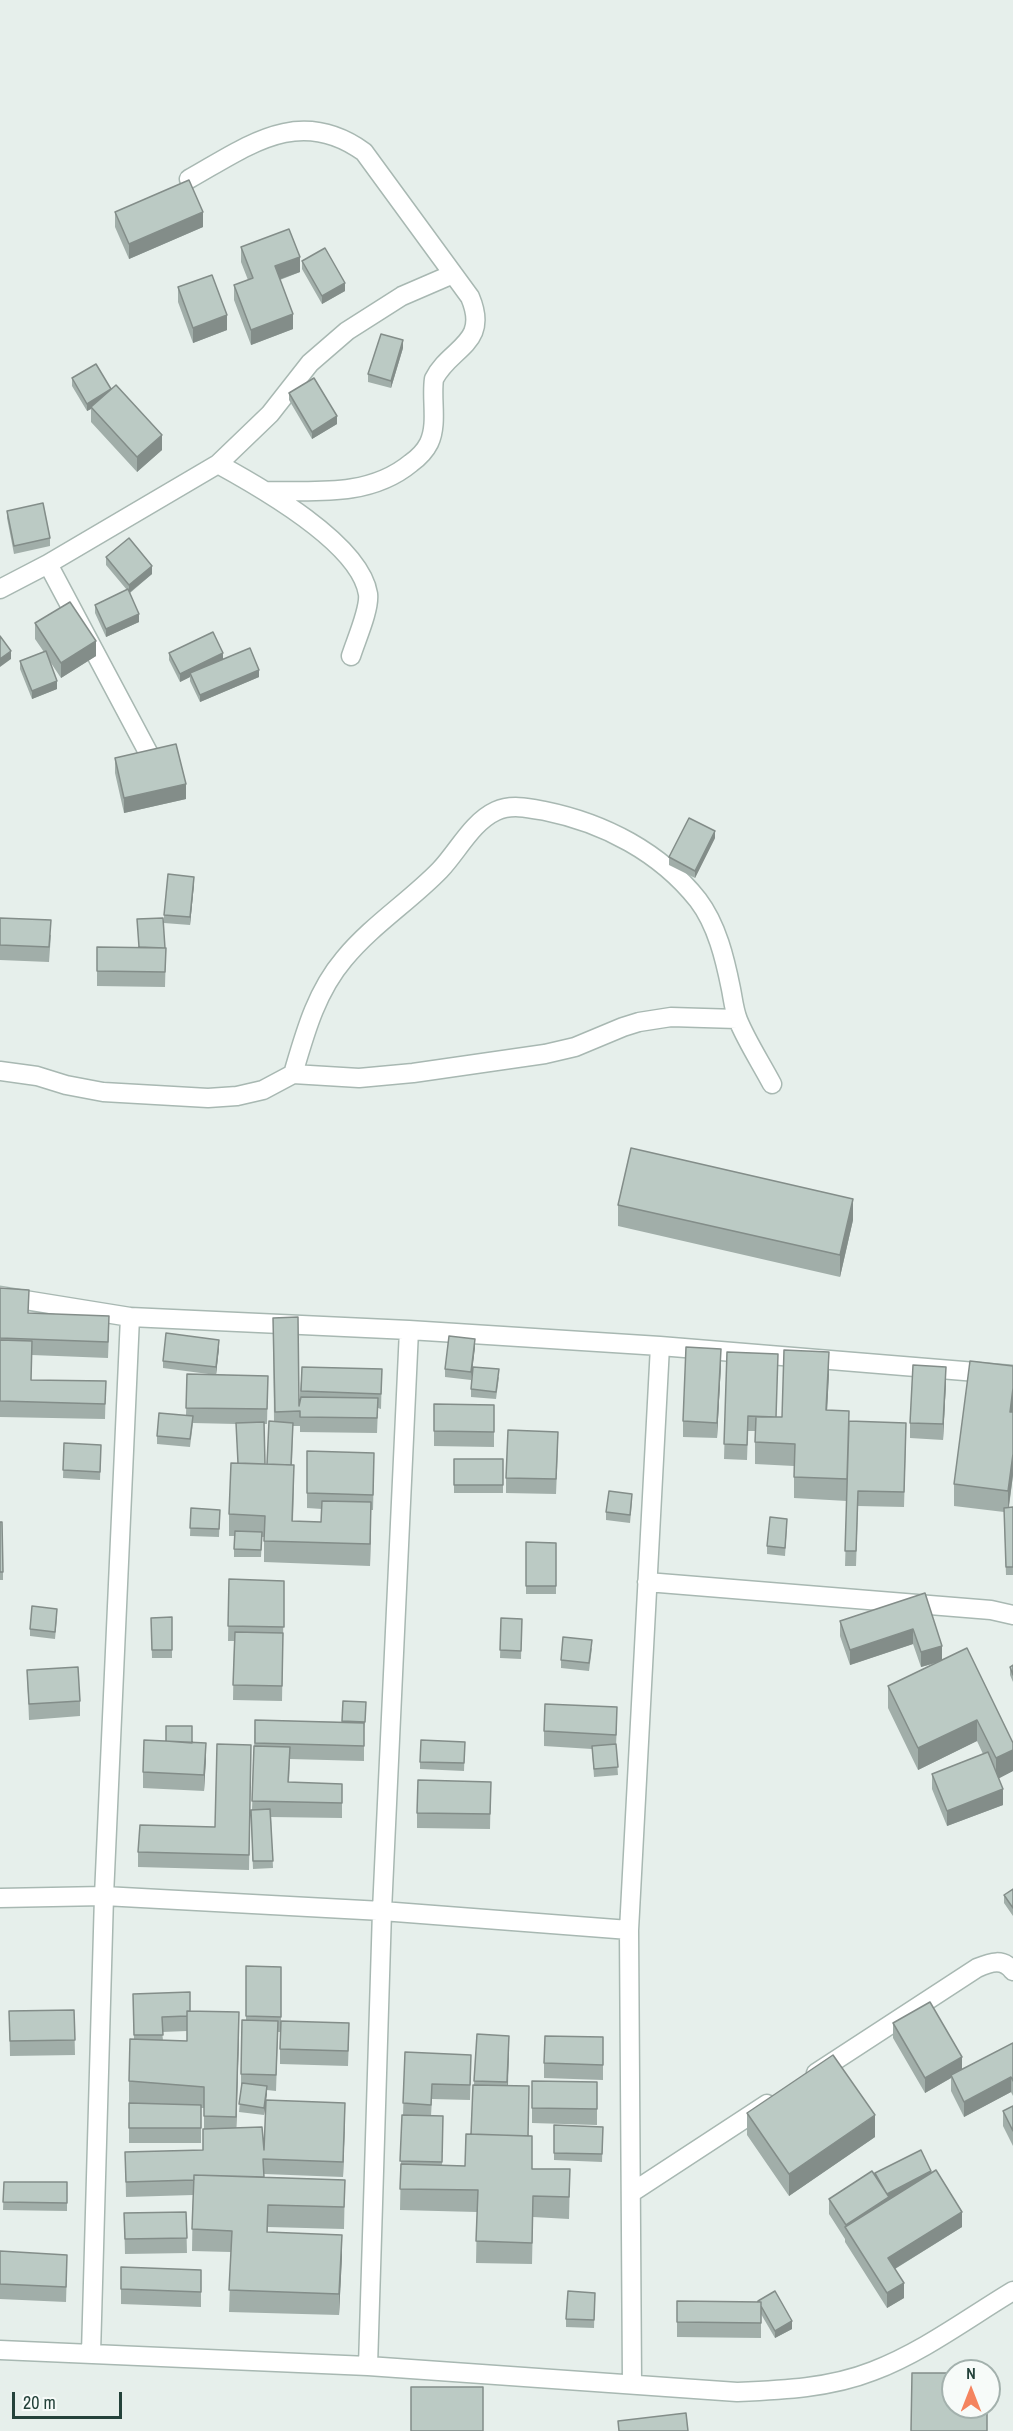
<!DOCTYPE html>
<style>
body{margin:0}
#map{position:relative;width:1013px;height:2431px;overflow:hidden;background:#e6efeb;font-family:"Archivo Narrow",sans-serif}
canvas{display:block}
.north{position:absolute;left:941px;top:2359px;width:60px;height:60px;box-sizing:border-box;background:#f7fbf9;border:2px solid #a3b1ad;border-radius:50%;rotate:0deg;font-size:16px;font-weight:700;line-height:24px;text-align:center;color:#24423a}
.north::after{content:'';display:block;margin:auto;width:21px;height:27px;background:#f4845f;clip-path:polygon(50% 0,100% 100%,50% 72%,0 100%)}
.scale{position:absolute;left:12px;top:2392px;width:110px;height:27px;box-sizing:border-box;border:3px solid #24423a;border-top:0;padding-left:8px;font-size:18px;line-height:21px;white-space:nowrap;color:#24423a;-webkit-text-stroke:4px #f7fbf9;paint-order:stroke}
</style>
<div id="map">
<canvas width="1013" height="2431"></canvas>
<div class="north">N</div>
<div class="scale">20 m</div>
</div>
<script>
const c = document.querySelector('canvas').getContext('2d');
c.lineJoin = 'round';
function stroke(path, color, width, dash) {
  c.strokeStyle = color;
  c.lineWidth = width;
  c.lineCap = dash ? 'butt' : 'round';
  c.setLineDash(dash || []);
  c.stroke(path);
}
function fillPath(path, color) {
  c.fillStyle = color;
  c.fill(path, 'evenodd');
}
const minor = new Path2D(`
 M189 179C248 146 299 105 364 152L470 297C490 344 450 347 434 379 431 399 438 424 429 443 425 451 418 458 411 463 370 497 316 491 266 491
 M218 464C260 487 360 543 368 594 370 609 356 640 351 656
 M48 564 158 771
 M0 589 48 564 218 464 270 414 310 363 347 331 402 296 453 274
 M737 1019 671 1017 639 1022 623 1027 575 1047 545 1054 413 1073 359 1078 293 1074C305 1033 316 992 344 959 372 925 410 901 440 870 458 851 472 822 496 811 511 804 529 808 545 811 604 823 660 852 698 900 717 925 725 959 731 989 733 999 734 1010 738 1020 747 1042 761 1063 772 1084
 M0 1071 37 1076 66 1085 103 1092 208 1098 237 1096 263 1090 293 1074
 M0 1296 130 1317 409 1330 660 1346 1013 1375
 M647 1582 991 1610 1013 1615
 M0 1898 104 1896 382 1911 629 1930
 M816 2073 977 1968C991 1962 1003 1958 1013 1971
 M631 2193 767 2104
 M0 2350 368 2366 737 2392C783 2390 830 2388 873 2371 923 2352 968 2318 1013 2291
 M91 2353 104 1896 130 1317
 M368 2366 382 1911 409 1330
 M632 2383 629 1930 660 1346`);
const wall = new Path2D(`
 M115 212 203 227 129 259 115 227Z
 M241 247 300 272 280 280 293 329 251 345 234 300V285L248 280 241 262Z
 M302 261 345 291 322 304 302 269Z
 M178 287 227 330 193 343 178 302Z
 M403 348 391 388 368 382V374Z
 M72 378 111 389 162 450 137 472 91 422V409L87 411 72 386Z
 M289 393 337 424 312 439 289 400Z
 M7 511 50 538V546L14 554 7 518Z
 M106 557 152 574 130 593 139 622 106 637 95 613V605L127 590 106 565Z
 M35 623 96 656 61 678 49 660 57 689 32 699 20 669V661L44 652 35 639Z
 M169 653 223 660 259 677 200 702 190 681V677L180 682 169 660Z
 M115 758 186 799 124 813 115 773Z
 M715 838 695 878 669 865V857Z
 M194 884 190 925 164 923V915Z
 M0 918 51 935 49 962 0 960Z
 M97 947 166 948 165 987 97 986Z
 M618 1205 853 1220 840 1277 618 1226Z
 M0 1288 29 1313 109 1331 108 1358 32 1355 31 1380 106 1381 105 1419 0 1417Z
 M273 1318 299 1406 302 1367 382 1369 381 1409 378 1408 377 1433 300 1432V1426H293L292 1465 294 1486 293 1521 321 1522 322 1509 307 1508V1451L374 1468 373 1510H371L370 1566 264 1562V1537H262L261 1557H234V1536H229V1514L238 1463 236 1424 193 1423 190 1447 157 1444V1436L186 1415 187 1374 268 1376 267 1424H264L265 1464H267L274 1422Z
 M475 1347 471 1380 445 1377V1369Z
 M219 1348 216 1375 163 1368V1361Z
 M727 1352 776 1417H782L829 1373 827 1410 849 1421 906 1438 904 1507 858 1506 856 1566H845L847 1501 794 1498V1466L755 1464V1431H748L747 1460 724 1459Z
 M721 1364 717 1438 683 1437V1421Z
 M1013 1366V1475L1009 1507H1013V1575H1006L1004 1512 954 1506V1484Z
 M499 1377 496 1399 471 1397V1389Z
 M946 1382 943 1440 910 1438V1423Z
 M434 1404 494 1405V1447L434 1446Z
 M64 1443 101 1445 100 1480 63 1478Z
 M558 1447 556 1494 506 1493V1478Z
 M454 1459H503V1493H454Z
 M632 1502 630 1523 606 1520V1512Z
 M191 1508 220 1510 219 1537 190 1536Z
 M0 1522 3 1572V1580H0Z
 M787 1526 785 1556 767 1554V1546Z
 M526 1542 556 1543V1594H526Z
 M229 1579 284 1581 282 1701 233 1700 234 1641H228Z
 M925 1593 942 1660 1013 1771 998 1778 1003 1805 947 1826 932 1789V1774L983 1754 977 1741 918 1770 888 1708V1686L939 1662 921 1667 913 1644 850 1665 840 1636V1621Z
 M57 1617 55 1639 30 1636V1629Z
 M172 1617V1658H152L151 1618Z
 M501 1618 522 1619 521 1659 500 1658Z
 M592 1648 589 1671 561 1668V1660Z
 M1013 1665V1682L1010 1675V1667Z
 M27 1670 80 1701V1716L29 1720Z
 M366 1710 364 1730V1761L290 1759 289 1782 342 1784V1818L271 1817 273 1868 253 1869 251 1818 252 1810 255 1720 342 1722Z
 M617 1723 616 1746 618 1775 594 1777 592 1749 544 1746V1731Z
 M465 1742 464 1771 420 1769V1762Z
 M192 1743 206 1758 204 1791 143 1788V1772Z
 M251 1745 249 1870 138 1867V1852L215 1827Z
 M491 1782 490 1829 417 1828V1813Z
 M1013 1889V1916L1004 1903V1895Z
 M246 1966 281 1967V2021L349 2038 348 2066 280 2064V2032H278L276 2091 267 2090 266 2100 345 2118 343 2177 264 2174V2177L345 2180 344 2229 268 2227V2232L342 2256 339 2315 229 2312 231 2252 192 2251 193 2195 126 2197 125 2152 203 2150 204 2129V2108H201V2143H129V2103L142 2104 129 2103V2081L134 2039 133 1994 190 2011 239 2034 236 2128 264 2150 266 2102 264 2115 239 2112 241 2089V2074L246 2020ZM187 2031V2041L163 2040 162 2032Z
 M74 2010 75 2055 10 2056 9 2011Z
 M893 2023 962 2070 1013 2043V2096L1011 2092 964 2117 951 2091V2078L925 2093 893 2038Z
 M477 2034 509 2051 508 2086 529 2136 532 2169H570L569 2219 533 2217 532 2264 476 2263 477 2212 400 2210 402 2115H403L405 2052 471 2070 470 2100 432 2099 431 2116H443L442 2165 465 2166 471 2134Z
 M603 2037V2080L544 2078V2063Z
 M532 2081 597 2082V2125L532 2123Z
 M1013 2106V2146L1003 2126V2111Z
 M747 2113 875 2137 789 2196 747 2135Z
 M554 2125 603 2127 602 2162 554 2160Z
 M931 2173 962 2227 895 2269 904 2298 887 2308 845 2242V2239L829 2214V2199L875 2175Z
 M4 2182H67V2211L3 2210Z
 M186 2212 187 2253 125 2254 124 2213Z
 M0 2251 67 2270 66 2302 0 2299Z
 M121 2267 201 2270V2307L121 2304Z
 M595 2293 594 2328 566 2327V2319Z
 M677 2301 758 2302 792 2329 775 2338 761 2314V2338L677 2337Z`);
const shadedWall = new Path2D(`
 M203 212V227L129 259V244Z
 M300 257V272L275 281V266Z
 M345 283V291L322 304V296Z
 M293 314V329L251 345V330Z
 M227 315V330L193 343V328Z
 M403 340V348L391 388V381Z
 M111 389 91 407V409L87 411V404Z
 M337 416V424L312 439V432Z
 M162 435V450L137 472V457Z
 M152 566V574L129 593V585Z
 M139 614V622L106 637V629Z
 M96 641V656L61 678V663Z
 M11 651V659L0 667V659Z
 M223 653V661L190 673V677L180 682V674Z
 M259 670V677L200 702V695Z
 M57 681V689L32 699V691Z
 M186 784V799L124 813V798Z
 M715 831V838L695 878V871Z
 M194 877V884L190 925V917Z
 M853 1199V1220L840 1277V1255Z
 M475 1339V1347L471 1380V1372Z
 M219 1340V1348L216 1375V1367Z
 M721 1349V1364L717 1438V1423Z
 M829 1352V1373L826 1432V1410Z
 M946 1367V1382L943 1440V1424Z
 M1013 1388V1410L1010 1433V1412Z
 M1013 1454V1475L1008 1512V1491Z
 M371 1502V1524L370 1566V1544Z
 M913 1629V1644L850 1665V1650Z
 M942 1646V1661L921 1667V1652Z
 M977 1720V1741L918 1770V1748Z
 M206 1743V1758L204 1791V1775Z
 M1013 1750V1771L996 1780V1758Z
 M1003 1789V1805L947 1826V1811Z
 M239 2012V2034L236 2139V2117Z
 M509 2036V2051L507 2097V2082Z
 M962 2057V2072L951 2075V2078L925 2093V2078Z
 M1011 2077V2092L964 2117V2102Z
 M267 2086V2094L264 2115V2108Z
 M345 2103V2118L343 2177V2162Z
 M875 2115V2137L789 2196V2174Z
 M931 2171V2179L846 2228V2225L885 2195Z
 M962 2212V2227L888 2273V2258Z
 M342 2235V2256L339 2315V2294Z
 M904 2283V2298L887 2308V2293Z
 M792 2321V2329L775 2338V2331Z`);
const building = new Path2D(`
 M189 180 203 212 129 244 115 212Z
 M289 229 300 257 275 266 293 314 251 330 234 285 253 278 241 247Z
 M325 248 345 283 322 296 302 261Z
 M212 275 227 315 193 328 178 287Z
 M381 334 403 340 391 381 368 374Z
 M96 364 111 389 87 404 72 378Z
 M314 378 337 416 312 432 289 393Z
 M116 385 162 435 137 457 91 407Z
 M43 503 50 538 14 546 7 511Z
 M129 538 152 566 129 585 106 557Z
 M128 589 139 614 106 629 95 605Z
 M70 602 96 641 61 663 35 623Z
 M213 632 223 653 180 674 169 653Z
 M0 636 11 651 0 659Z
 M250 648 259 670 200 695 190 673Z
 M46 651 57 681 32 691 20 661Z
 M176 744 186 784 124 798 115 758Z
 M689 818 715 831 695 871 669 857Z
 M168 874 194 877 190 917 164 915Z
 M0 918 51 920 49 947 0 945Z
 M163 918 165 948 139 947 137 919Z
 M97 947 166 948 165 972 97 971Z
 M631 1148 853 1199 840 1255 618 1205Z
 M0 1288 29 1290 28 1313 109 1316 108 1342 0 1338Z
 M298 1317 299 1406 301 1397 378 1398 377 1418 300 1417V1411L275 1412 273 1318Z
 M166 1333 219 1340 216 1367 163 1361Z
 M449 1336 475 1339 471 1372 445 1369Z
 M0 1340 32 1341 31 1380 106 1381 105 1404 0 1401Z
 M686 1347 721 1349 717 1423 683 1421Z
 M784 1350 829 1352 826 1410 849 1411 847 1479 794 1477 795 1444 755 1442 756 1417H782Z
 M727 1352 778 1354 776 1417 748 1416 747 1445 724 1444Z
 M970 1361 1013 1366V1388L1010 1412H1013V1454L1008 1491 954 1484Z
 M913 1365 946 1367 943 1424 910 1423Z
 M302 1367 382 1369 381 1394 301 1391Z
 M473 1367 499 1369 496 1392 471 1389Z
 M187 1374 268 1376 267 1409 186 1408Z
 M434 1404 494 1405V1432L434 1431Z
 M159 1413 193 1416 190 1439 157 1436Z
 M269 1421 293 1423 291 1465 267 1464Z
 M849 1421 906 1423 904 1492 858 1491 856 1551H845Z
 M264 1422 265 1464 238 1463 236 1423Z
 M508 1430 558 1432 556 1479 506 1478Z
 M64 1443 101 1445 100 1472 63 1470Z
 M307 1451 374 1453 373 1495 307 1493Z
 M454 1459H503V1485H454Z
 M231 1463 294 1465 292 1521 321 1522 322 1501 371 1502 370 1544 264 1541 265 1516 229 1514Z
 M609 1491 632 1494 630 1515 606 1512Z
 M1013 1507V1567H1006L1004 1508Z
 M191 1508 220 1510 219 1529 190 1528Z
 M770 1517 787 1519 785 1548 767 1546Z
 M0 1522H2L3 1572H0Z
 M235 1531 262 1532 261 1550 234 1549Z
 M526 1542 556 1543V1586H526Z
 M229 1579 284 1581V1627L228 1626Z
 M925 1593 942 1646 921 1652 913 1629 850 1650 840 1621Z
 M32 1606 57 1609 55 1632 30 1629Z
 M172 1617V1650H152L151 1618Z
 M501 1618 522 1619 521 1651 500 1650Z
 M235 1632 283 1633 282 1686 233 1685Z
 M563 1637 592 1640 589 1663 561 1660Z
 M967 1648 1013 1743V1750L996 1758 977 1720 918 1748 888 1686Z
 M1013 1665V1675L1010 1667Z
 M78 1667 80 1701 29 1704 27 1670Z
 M343 1701 366 1702 365 1722 342 1721Z
 M545 1704 617 1707 616 1735 544 1731Z
 M255 1720 364 1723V1746L255 1743Z
 M166 1726H192V1743L166 1741Z
 M144 1740 206 1743 204 1775 143 1772Z
 M421 1740 465 1742 464 1763 420 1762Z
 M217 1744 251 1745 249 1855 138 1852 140 1825 215 1827Z
 M616 1744 618 1767 594 1769 592 1746Z
 M254 1746 290 1747 288 1782 342 1784V1803L252 1801Z
 M988 1752 1003 1789 947 1811 932 1774Z
 M418 1780 491 1782 490 1814 417 1813Z
 M270 1809 273 1861H253L251 1810Z
 M1013 1889V1908L1004 1895Z
 M246 1966 281 1967V2017L246 2016Z
 M190 1992V2011H187V2016L162 2017 163 2035H134L133 1994Z
 M930 2002 962 2057 925 2078 893 2023Z
 M74 2010 75 2040 10 2041 9 2011Z
 M187 2011 239 2012 236 2117 204 2116V2087L129 2081 130 2039 187 2041Z
 M242 2020 278 2021 276 2075 241 2074Z
 M281 2021 349 2023 348 2051 280 2049Z
 M477 2034 509 2036 507 2082 474 2081Z
 M545 2036 603 2037V2065L544 2063Z
 M1013 2043V2081L1011 2077 964 2102 951 2075Z
 M405 2052 471 2055 470 2085 432 2084 431 2105 403 2103Z
 M833 2055 875 2115 789 2174 747 2113Z
 M532 2081 597 2082V2109L532 2108Z
 M242 2083 267 2086 264 2108 239 2104Z
 M473 2085 529 2086 528 2136 471 2134Z
 M266 2100 345 2103 343 2162 263 2159 264 2177 194 2175V2180L126 2182 125 2152 203 2150V2129L262 2127 264 2150Z
 M129 2103 201 2105V2128H129Z
 M1013 2106V2131L1003 2111Z
 M402 2115 443 2116 442 2162 400 2161Z
 M554 2125 603 2127 602 2154 554 2153Z
 M466 2134 532 2136V2169H570L569 2197 533 2196 532 2243 476 2241 478 2190 400 2189 401 2164 465 2166Z
 M921 2150 931 2171 887 2194 875 2173Z
 M936 2170 962 2212 888 2258 904 2283 887 2293 845 2227Z
 M872 2171 889 2197 846 2225 829 2199Z
 M194 2175 345 2180 344 2207 268 2205 267 2232 342 2235 339 2294 229 2290 232 2231 192 2229Z
 M4 2182H67V2203L3 2202Z
 M186 2212 187 2238 125 2239 124 2213Z
 M0 2251 67 2255 66 2287 0 2284Z
 M121 2267 201 2270V2292L121 2289Z
 M568 2291 595 2293 594 2320 566 2319Z
 M775 2291 792 2321 775 2331 761 2306V2302H759L758 2301Z
 M677 2301 761 2302V2323L677 2322Z
 M912 2373H953V2407H987V2431H911Z
 M411 2387H483V2431H411Z
 M686 2413 688 2431H619L618 2421Z`);
stroke(minor, '#a8b8b2', 21);
stroke(minor, '#fff', 18);
fillPath(wall, '#a1aea9');
fillPath(shadedWall, '#838d89');
fillPath(building, '#bbcac4');
stroke(building, '#838d89', 1.5);
</script>
